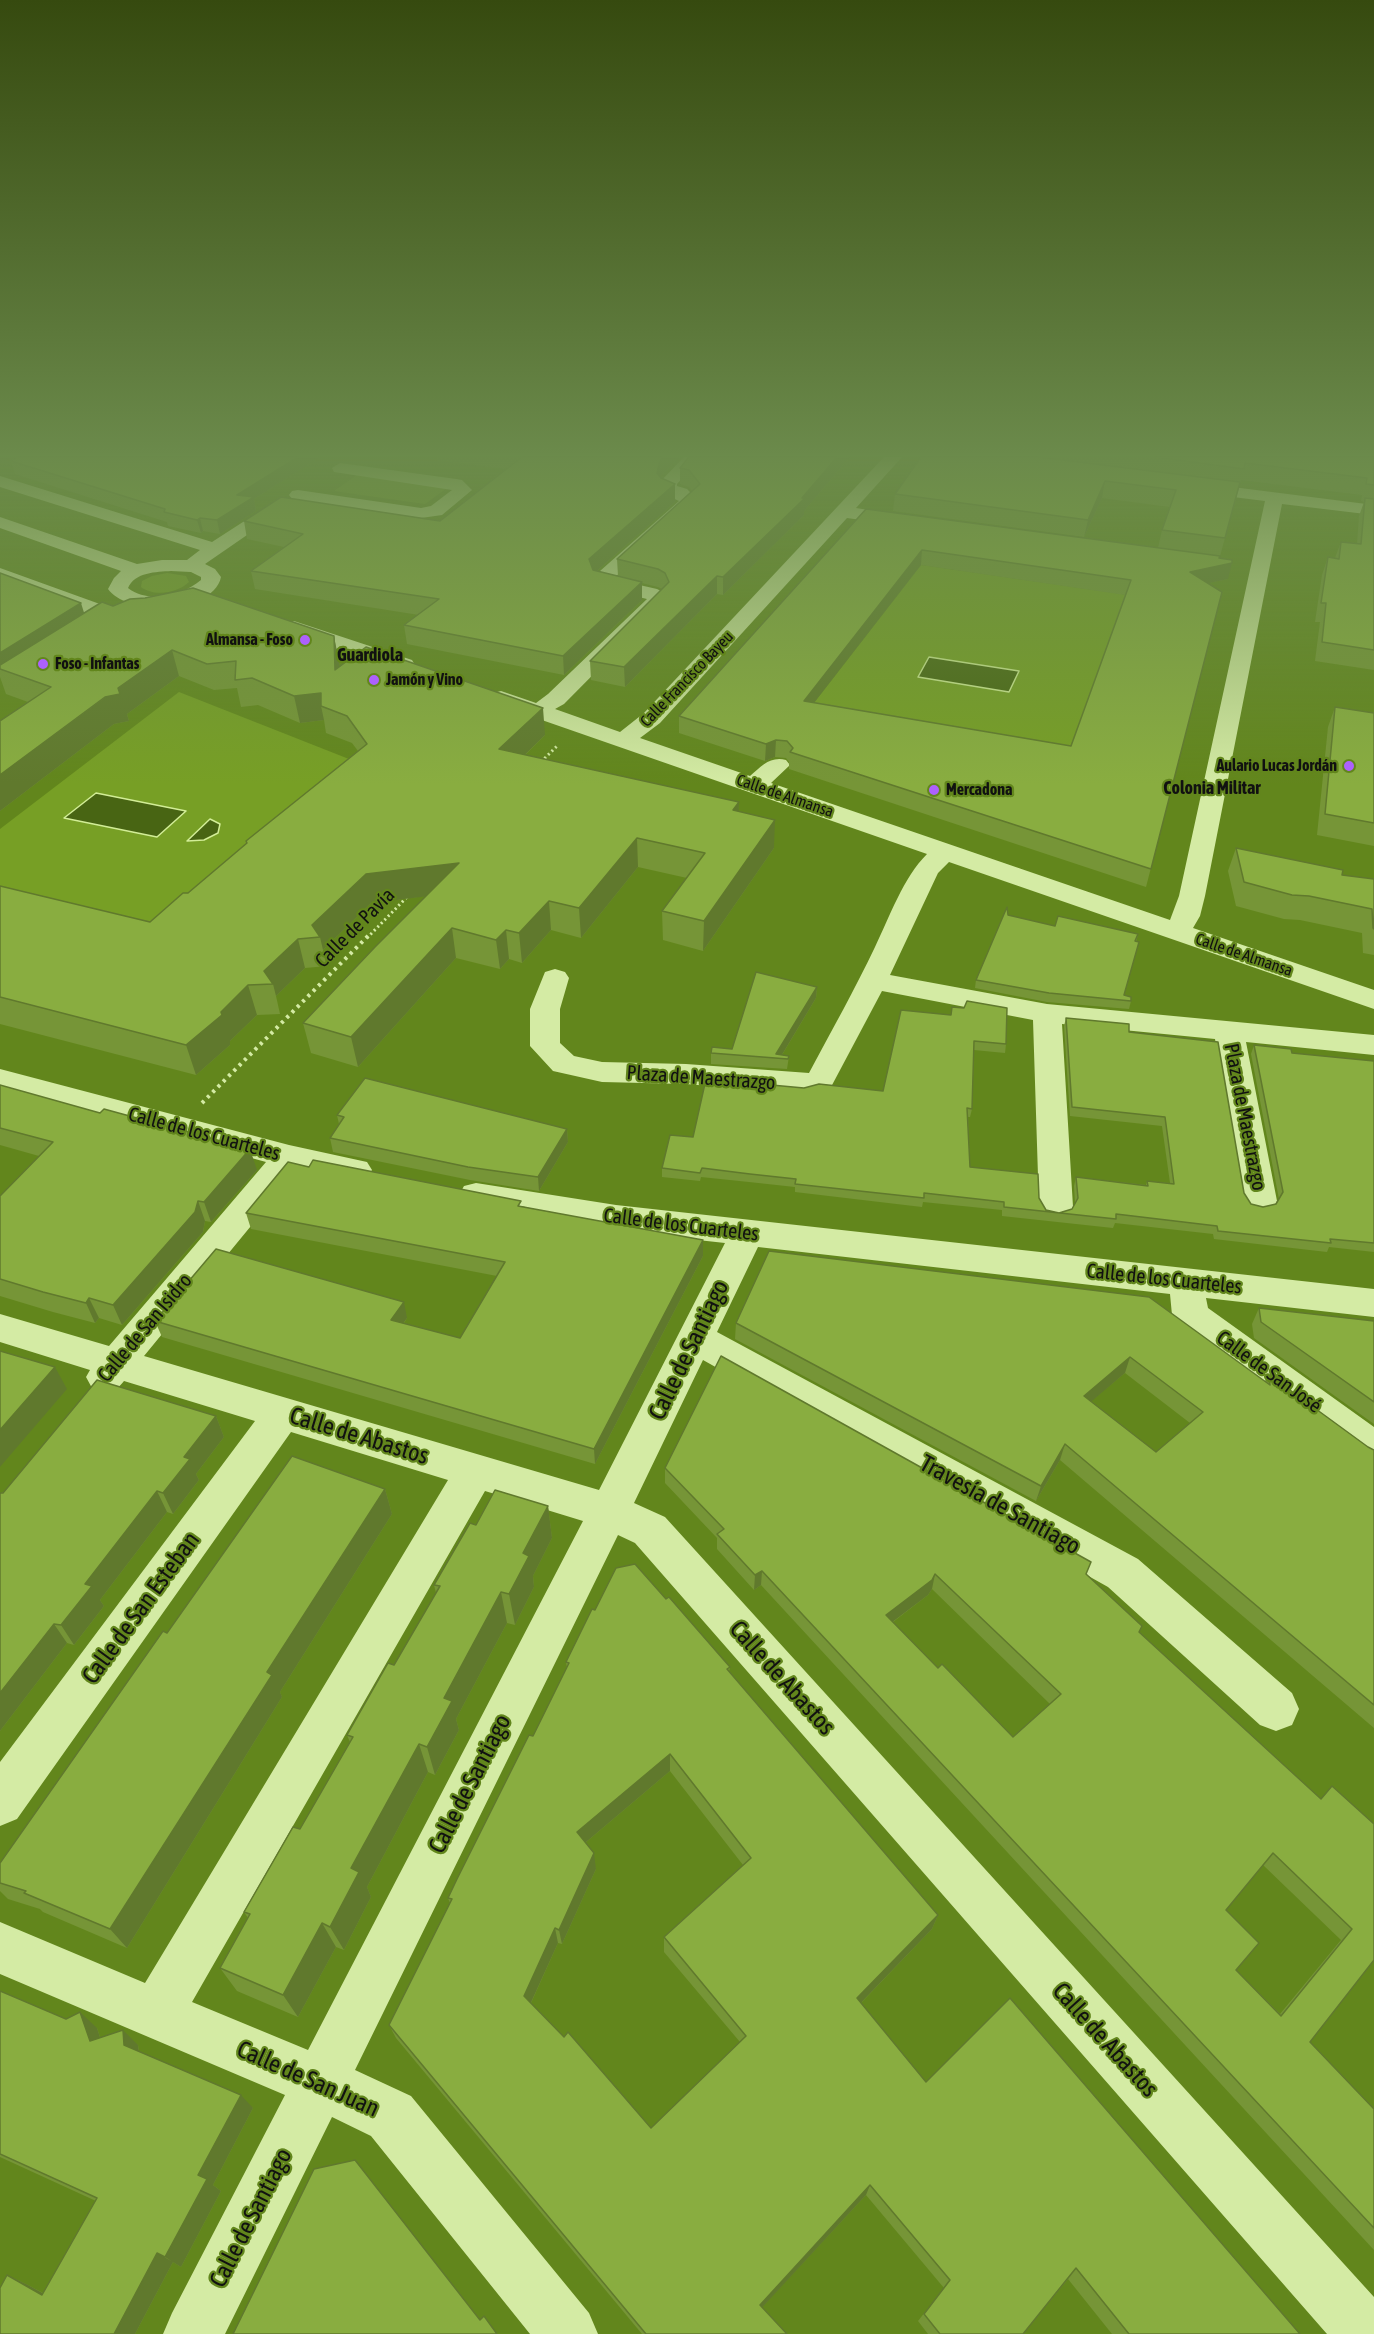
<!DOCTYPE html>
<meta charset="utf-8">
<style>
body{margin:0}
canvas{display:block;background:#62861c}
</style>
<canvas width="1374" height="2334"></canvas>
<script>
const c = document.querySelector('canvas').getContext('2d');
c.lineJoin = 'round';
function fillPath(path, color) {
  c.fillStyle = color;
  c.fill(path, 'evenodd');
}
function stroke(path, color, width, dash) {
  c.strokeStyle = color;
  c.lineWidth = width;
  c.lineCap = dash ? 'butt' : 'round';
  c.setLineDash(dash || []);
  c.stroke(path);
}
function write(font, color, halo, rows, align = 'center') {
  c.font = font + ' "Asap Condensed",sans-serif';
  c.lineWidth = 4.5;
  c.setLineDash([]);
  c.textBaseline = 'middle';
  c.strokeStyle = halo;
  c.fillStyle = color;
  for (const [text, x, y, turn = 0] of rows) {
    c.save();
    c.translate(x, y);
    c.rotate((+turn || 0) * Math.PI / 180);
    c.textAlign = isNaN(turn) ? turn : align;
    if (halo) c.strokeText(text, 0, 0);
    c.fillText(text, 0, 0);
    c.restore();
  }
}
const green = new Path2D(`
 M357 475 447 488 425 504 334 491Z
 M921 565 1128 595 1067 764 803 717Z
 M167 573 186 576 189 582C178 593 154 597 141 587L142 581 152 576Z
 M179 692 354 761 150 935 0 899V829Z`);
const water = new Path2D(`
 M929 657 1019 671 1009 692 918 677Z
 M96 793 186 811 157 837 64 818Z
 M210 819 220 824 218 833 204 840 187 841Z`);
const pathFar1 = new Path2D(`
 M541 762 557 746
 M367 938 409 895`);
const path = new Path2D(`
 M202 1103 368 936`);
const minor = new Path2D(`
 M684 457H702L677 484V486L687 489 698 500 691 509 613 579 657 589 663 592 667 600 564 704 555 709 620 732 644 713 884 457H902L856 508 912 517 915 521 912 525 906 526 847 518 660 723 640 738 750 776C762 766 770 756 786 760L790 765 771 783 1170 920 1179 896 1265 501 1193 492 1187 491 1184 487 1187 483 1193 482 1374 505V515L1282 504 1205 896 1200 916 1193 928 1374 990V1009L949 862 938 873 890 975 1047 1004 1374 1035V1055L1246 1042 1277 1201 1272 1210 1260 1213 1248 1210 1243 1201 1215 1039 1062 1024 1073 1207 1068 1216 1056 1219 1044 1216 1039 1207 1033 1020 882 991 831 1087 804 1094 686 1084 602 1082 553 1071 530 1046V1009L545 972 555 969 565 972 569 978 560 1009V1043L574 1056 602 1062 686 1064 809 1073C832 1030 855 989 875 947 890 916 903 878 927 854L493 703 490 698 493 693 501 691 536 703 548 694 647 599 594 586 591 579 679 501 662 493 659 483Z
 M340 463 456 479 462 480 472 490 442 515 421 518 298 500 292 499 289 495 292 491 298 490 421 508 431 506 452 490 334 472 332 468Z
 M0 476 212 542 277 500H289L292 504 205 564 215 569 221 577C214 613 128 617 108 589L114 578 121 571 0 528V517L137 564 162 560H187L200 550 0 487ZM171 571 191 572 201 577V580C182 596 149 604 128 588 135 572 156 572 171 571Z
 M0 568 97 603 120 608 123 612 120 616C95 623 27 591 0 581Z
 M294 621 412 660 415 665 412 670 404 671 396 670 287 631 284 627 287 623Z
 M0 1069 289 1145 367 1162 372 1170 367 1178 355 1182 297 1170 144 1356 599 1490 725 1243 616 1231 476 1207 464 1204 459 1195 464 1186 476 1183 616 1205 1374 1289V1317L1206 1298 1208 1308 1374 1427V1466L1360 1461 1177 1325 1172 1315 1170 1294 758 1247 717 1332 1138 1559 1292 1693 1299 1709 1292 1725 1276 1731 1260 1725 1108 1587 703 1360 634 1503 665 1517 1374 2297V2334H1327L635 1543 618 1535 355 2070 411 2096 589 2313 598 2334H530L371 2136 332 2117 225 2334H163L172 2313 285 2095 0 1974V1922L145 1983 448 1480 291 1432 17 1819 0 1826V1762L255 1421 124 1381C115 1393 105 1393 92 1388L86 1377 90 1370 0 1342V1314L109 1346 266 1162 0 1089ZM485 1491 583 1521 308 2050 192 2002Z`);
const wall = new Path2D(`
 M17 457H320L254 499 256 511 220 534 203 531 201 533 168 526 167 522 15 474 11 461Z
 M437 457H680L660 477 675 502 597 571 618 576 617 559 692 491 689 487 680 484V468L689 457H850L804 511V515L723 595 717 594 625 687 591 680 590 661 662 589 658 587 642 583V600L564 675 407 644 404 625 419 615 255 589 251 571 284 547 247 539 244 521H440L507 469 437 460Z
 M921 457H1374V670L1315 661 1320 622H1315L1322 575 1328 557 1335 558 1341 542 1357 544 1359 516 1364 502 1361 501 1362 495 1241 480 1220 556 1158 548 1162 530 1170 507 1102 498 1084 537 893 511 895 494Z
 M866 509 1219 558 1228 579 1208 583 1222 592 1146 887 789 769V762L786 758 775 757 765 761 679 733V716ZM921 565 1125 595 1071 746 814 702Z
 M0 573 84 613 113 606 334 636 339 667 545 735 525 755 739 802 738 811 774 848 703 951 663 940 662 911 687 878 638 867 581 938 551 930 522 963 509 959 500 969 456 958 358 1067 311 1053 303 1023 426 896 371 903 323 950 327 966 305 968 276 996 280 1014 257 1015 230 1041V1045L196 1075 0 1024V886L150 922 188 893 247 844 246 841 358 751 352 743 326 733 324 720 300 723 258 705 241 707 237 688 214 690 179 676 127 714 129 721 114 724 0 811V721L28 702 6 694 0 677Z
 M1335 707 1374 713V846L1317 835 1328 727Z
 M1236 848 1342 875 1374 879V955L1363 953 1362 933 1300 920 1284 919 1236 906 1228 871Z
 M1008 915 1055 926 1138 934 1124 995 1131 1001 1129 1009 1047 1002 975 988 976 980Z
 M817 987 816 998 782 1055 789 1056 787 1069 711 1064V1053L732 1049Z
 M952 1007 1006 1044 1005 1053 974 1050 972 1109 970 1117H968L970 1167 1039 1198 1046 1210 1059 1213 1072 1209 1075 1203 1074 1186 1076 1177 1146 1185 1147 1181 1170 1183 1162 1126 1070 1116 1064 1026 1066 1018 1129 1032 1244 1193 1251 1204 1263 1207 1276 1204 1279 1199 1251 1054 1254 1045 1292 1053 1374 1061V1252L1329 1247 1327 1252 1214 1239 1213 1234 1115 1223 1113 1228 1002 1216V1210L923 1202 922 1207 795 1192V1187L749 1182 701 1177 700 1181 662 1177V1168L693 1137 804 1088 883 1091 951 1015Z
 M0 1085 257 1170 211 1222 205 1221 203 1232 122 1325 99 1318 95 1323 53 1312 0 1296V1196L39 1156 0 1145Z
 M337 1115 567 1129 568 1142 539 1191 470 1180 333 1152 330 1138 339 1124Z
 M522 1206 703 1256 595 1464 162 1337 155 1321 407 1318 404 1323 460 1338 497 1276 251 1229 246 1213Z
 M769 1251 1265 1381 1268 1374 1368 1447 1374 1450V1728L1060 1460 1036 1501 735 1339 736 1323ZM1125 1373 1190 1423 1156 1452 1091 1401Z
 M1259 1308 1374 1321V1424L1254 1338 1252 1324Z
 M216 1416 224 1437 196 1474 199 1480 173 1514 167 1512 100 1600 104 1606 74 1645 67 1643 0 1731V1493Z
 M665 1468 1086 1574 1139 1632 1321 1799 1374 1960 1310 2042 1374 2109V2250L761 1585 754 1590 717 1549V1538L665 1483ZM932 1589 1050 1704 1013 1737 938 1668 893 1622 928 1595ZM1263 1865 1341 1940 1280 2014 1236 1970 1226 1910Z
 M385 1489 392 1514 280 1692 282 1697 127 1948 43 1912 40 1909 8 1899 0 1891V1863L167 1633Z
 M548 1506 552 1538 533 1576 534 1587 515 1625 507 1623 456 1719 459 1730 435 1775 428 1772 367 1887 371 1897 344 1950 336 1947 298 2017 237 1991 220 1968 248 1918 244 1912 300 1829 350 1742 347 1735 394 1665 436 1593 434 1585 476 1525Z
 M666 1599 730 1667 729 1672 938 1915 932 1929 861 2003 926 2082 1300 2334H1112L1068 2279 1023 2334H928L918 2321 944 2288 866 2195 762 2307 787 2334H642L396 2038 389 2025 450 1903 448 1898 533 1736 567 1668 566 1662 595 1610ZM670 1771 743 1865 664 1937V1952L740 2042 651 2128 531 2003 558 1943 562 1944 596 1869 585 1843Z
 M0 1991 66 2019 97 2028 100 2037 138 2045 139 2051 253 2108 213 2185 221 2191 181 2267 173 2262 135 2334H0L7 2275 28 2285 43 2293 96 2201 0 2157Z`);
const shadedWall = new Path2D(`
 M0 457H13L0 464Z
 M298 457H320L254 499 256 511 220 534 217 520 237 495Z
 M663 457H680L660 477 657 473 660 461Z
 M837 457H850L804 511V515L723 595V577L802 498Z
 M1105 481 1102 498 1084 537 1088 520Z
 M675 484V502L590 577 589 559Z
 M200 518 203 531 201 533 197 520Z
 M922 550 921 565 803 717 804 701Z
 M1232 563 1228 579 1186 588 1190 572Z
 M717 576V594L625 687 624 667Z
 M642 582V600L564 675 563 656Z
 M81 603 86 619 0 669V653Z
 M334 636 339 662 340 697 335 670Z
 M172 650 179 676 127 714 129 721 114 724 0 811V775L118 688Z
 M321 693V706L324 720 300 723 294 696Z
 M543 708 545 735 502 777 499 749Z
 M776 740 775 757 765 761 766 744Z
 M739 802 738 831 733 810Z
 M775 820 774 848 703 951 704 921Z
 M637 838 638 867 581 938 579 908Z
 M459 863 463 892 371 903 323 950 320 937 312 925 366 874Z
 M549 901 551 930 522 963 519 933Z
 M452 928 456 958 358 1067 351 1037Z
 M506 930 509 959 500 969 496 940Z
 M298 939 305 968 276 996 273 984 264 971Z
 M248 985 257 1015 230 1041V1045L196 1075 186 1045Z
 M817 987 816 998 780 1058 776 1054Z
 M567 1129 568 1142 539 1191 538 1177Z
 M250 1149 257 1170 211 1222 204 1202Z
 M198 1201 205 1221 203 1232 122 1325 113 1305Z
 M703 1240V1256L595 1464 594 1449Z
 M89 1298 99 1318 95 1323 86 1303Z
 M404 1302 407 1318 395 1335 391 1320Z
 M1130 1357 1125 1373 1079 1412 1084 1396Z
 M55 1367 67 1389 0 1467V1430Z
 M216 1416 224 1437 196 1474 199 1480 173 1514 163 1493 184 1457Z
 M1065 1444 1060 1460 1036 1501 1041 1486Z
 M385 1489 392 1514 280 1692 282 1697 127 1948 110 1929 267 1672Z
 M157 1491 167 1512 100 1600 104 1606 74 1645 61 1625 85 1584Z
 M548 1506 552 1538 533 1576 534 1587 515 1625 509 1594 523 1553Z
 M762 1571 761 1585 754 1590 755 1575Z
 M935 1574 932 1589 928 1595 883 1629 886 1615Z
 M501 1592 507 1623 456 1719 459 1730 435 1775 427 1747 444 1698Z
 M54 1624 67 1643 0 1731V1693Z
 M419 1744 428 1772 367 1887 371 1897 344 1950 330 1927 351 1868Z
 M670 1754V1771L579 1848 577 1832Z
 M594 1853 596 1869 562 1944 559 1930Z
 M938 1915 932 1929 853 2011 857 1998Z
 M322 1923 336 1947 298 2017 283 1995Z
 M555 1928 558 1943 528 2009 524 1996Z
 M80 2012 97 2028 106 2056 90 2041Z
 M123 2030 138 2045 140 2060 124 2045Z
 M241 2095 253 2108 213 2185 221 2191 181 2267 165 2257 198 2175Z
 M870 2185 866 2195 758 2312 760 2305Z
 M157 2253 173 2262 135 2334H114Z
 M7 2275 28 2285 62 2304 42 2295Z`);
const building = new Path2D(`
 M17 457H298L237 495 254 497 217 520 200 518 197 520 164 512 165 509 11 461Z
 M522 457H663L660 461 657 473 661 478 675 484 589 559 593 570 642 582 563 656 404 625 439 599 251 571 303 534 244 521 281 497 440 521Z
 M689 457H837L802 498H805L723 577 717 576 624 667 590 661 669 582 665 573 658 569 617 559 700 484 689 470 680 468Z
 M921 457H1038L1240 482 1225 538 1162 530 1176 490 1105 481 1088 520 895 494Z
 M1155 457H1374V485L1366 484 1367 478 1245 463 1244 469Z
 M1365 498 1374 499V650L1322 642 1326 603H1321L1328 557 1339 559 1341 542 1361 544Z
 M866 509 1220 556 1219 558 1232 560V563L1190 572 1222 592 1151 869 790 752 793 748 787 741 776 740 766 744 679 716ZM922 550 1131 580 1071 746 804 701Z
 M0 573 81 603 0 653Z
 M193 588 334 636 335 670 366 647 543 708 499 749 739 802 733 810 775 820 704 921 662 911 705 853 637 838 579 908 549 901 519 933 506 930 496 940 452 928 351 1037 303 1023 375 947 459 863 366 874 312 925 320 937 298 939 264 971 273 984 248 985 221 1012 222 1015 186 1045 0 997V886L150 922 183 893H188L247 843 246 841 367 744 347 716 321 706V693L294 696 252 678 235 680 236 661 207 664 172 650 118 688 120 694 105 697 0 775V721L51 687 0 669V665L102 602 113 606 130 599 145 598Z
 M1335 707 1374 713V823L1325 814Z
 M1236 848 1343 870 1342 875 1374 879V929L1373 928 1372 909 1309 896 1292 895 1244 882Z
 M1007 907 1008 915 1055 926 1058 916 1138 934 1135 941 1139 942 1124 995 1131 997V1001L1049 993 976 980Z
 M756 972 817 987 776 1054 789 1056 788 1059 711 1053 712 1047 732 1049Z
 M967 1001 1007 1008 1006 1044 974 1041 972 1109 967 1108 970 1167 1038 1174 1039 1198 1046 1210 1059 1213 1072 1209 1078 1198 1076 1177 1148 1186 1147 1181 1174 1184 1165 1117 1072 1107 1066 1018 1129 1024V1032L1218 1042 1244 1193 1251 1204 1263 1207 1276 1204 1283 1192 1254 1045 1291 1049 1292 1053 1374 1061V1243L1330 1239 1331 1243 1218 1231 1217 1226 1116 1214V1219L1004 1207V1202L924 1193V1198L795 1184 796 1179 750 1174 702 1168 700 1173 662 1168 670 1135 693 1137 706 1079 804 1088 819 1084 883 1091 901 1010 951 1015 952 1007 964 1008Z
 M365 1078 567 1129 538 1177 468 1167 330 1138 344 1117 337 1115Z
 M0 1085 100 1113 104 1109 250 1149 204 1202 198 1201 195 1212 113 1305 89 1298 86 1303 43 1292 0 1279V1196L53 1142 0 1128Z
 M313 1160 521 1201 518 1206 703 1240 594 1449 155 1321 216 1249 404 1302 391 1320 460 1338 505 1262 246 1213 288 1162 309 1167Z
 M769 1251 1149 1297 1270 1385 1268 1374 1368 1447 1374 1450V1705L1065 1444 1041 1486 736 1323ZM1130 1357 1203 1412 1156 1452 1084 1396Z
 M1259 1308 1374 1321V1402L1261 1322Z
 M0 1351 55 1367 0 1430Z
 M721 1356 1091 1562 1086 1574 1142 1626 1139 1632 1321 1799 1332 1786 1374 1824V1960L1310 2042 1374 2109V2228L762 1571 755 1575 717 1534 724 1529 665 1468ZM935 1574 1061 1694 1013 1737 942 1664 938 1668 886 1615 932 1580ZM1273 1853 1352 1929 1281 2016 1236 1970 1259 1943 1226 1910Z
 M97 1380 216 1416 184 1457 190 1459 163 1493 157 1491 85 1584 92 1586 61 1625 54 1624 0 1693V1493H3Z
 M292 1456 385 1489 267 1672 272 1675 110 1929 24 1893 26 1891 0 1883V1863L163 1631 167 1633Z
 M495 1490 548 1506 523 1553 529 1556 509 1594 501 1592 444 1698 452 1701 427 1747 419 1744 351 1868 359 1872 330 1927 322 1923 283 1995 220 1968 250 1914 244 1912 293 1827 300 1829 353 1737 347 1735 388 1663 394 1665 440 1586 434 1585 470 1523 476 1525Z
 M635 1564 666 1599 669 1597 716 1651 730 1667 727 1669 938 1915 857 1998 926 2082 1010 1998 1300 2334H1129L1076 2268 1023 2334H940L924 2314 950 2280 870 2185 760 2305 787 2334H646L389 2025 452 1899 448 1898 457 1879 529 1735 533 1736 569 1663 566 1662 592 1609 595 1610 616 1568ZM670 1754 751 1858 664 1937 746 2036 651 2128 568 2032 564 2037 524 1996 555 1928 559 1930 594 1853 577 1832Z
 M0 1991 66 2019 80 2012 90 2041 123 2030 124 2045 241 2095 198 2175 207 2179 165 2257 157 2253 114 2334H0V2288L7 2275 42 2295 97 2198 0 2154Z
 M355 2160 480 2320 484 2316 497 2334H233L314 2169Z`);
const markers = [
 [305,640,6,"#ad61fc"],
 [43,664,6,"#ad61fc"],
 [374,680,6,"#ad61fc"],
 [1349,766,6,"#ad61fc"],
 [934,790,6,"#ad61fc"]
];
const farPoinames = [
 ["Almansa - Foso",293,640,"right"],
 ["Foso - Infantas",55,664],
 ["Jamón y Vino",386,680],
 ["Aulario Lucas Jordán",1337,766,"right"],
 ["Mercadona",946,790]
];
const farStreetnames = [
 ["Calle Francisco Bayeu",687,679,-46],
 ["Calle de Almansa",785,796,19],
 ["Calle de Almansa",1244,955,19]
];
const farQuarternames = [
 ["Guardiola",370,655],
 ["Colonia Militar",1212,788]
];
const streetNames = [
 ["Calle de Pavía",355,928,-45],
 ["Plaza de Maestrazgo",701,1078,4],
 ["Plaza de Maestrazgo",1245,1117,79],
 ["Calle de los Cuarteles",204,1134,15],
 ["Calle de los Cuarteles",681,1225,7],
 ["Calle de los Cuarteles",1164,1279,6],
 ["Calle de San Isidro",145,1328,-50],
 ["Calle de San José",1269,1372,36]
];
const nearStreetnames = [
 ["Calle de Santiago",689,1350,-64],
 ["Calle de Abastos",359,1436,17],
 ["Travesía de Santiago",1000,1505,29],
 ["Calle de San Esteban",141,1608,-54],
 ["Calle de Abastos",782,1678,48],
 ["Calle de Santiago",470,1784,-63],
 ["Calle de Abastos",1105,2040,48],
 ["Calle de San Juan",308,2079,24],
 ["Calle de Santiago",251,2218,-63]
];
fillPath(green, '#779f25');
fillPath(water, '#486513');
stroke(water, '#d2ed97', 1.5);
stroke(pathFar1, '#d4eba4', 3, [2, 3]);
stroke(path, '#d4eba4', 4, [3, 4.5]);
fillPath(minor, '#d4eba4');
fillPath(wall, '#769537');
fillPath(shadedWall, '#60792d');
fillPath(building, '#89ad40');
stroke(building, '#60792d', 1.5);
const sky = c.createLinearGradient(0, 0, 0, 784);
sky.addColorStop(0, '#364a0f');
sky.addColorStop(0.58, '#6b8a4b');
sky.addColorStop(1, '#6b8a4b00');
c.fillStyle = sky;
c.fillRect(0, 0, 1374, 784);
for (const [x, y, r, color] of markers) {
  const dot = new Path2D();
  dot.arc(x, y, r, 0, 2 * Math.PI);
  c.fillStyle = color;
  c.fill(dot);
  stroke(dot, '#62861c', 2);
}
write('bold 16px', '#111', '#62861c', farPoinames, 'left');
write('16px', '#111', '#62861c', farStreetnames);
write('bold 18px', '#111', '#62861c', farQuarternames);
write('20px', '#111', '#62861c', streetNames);
write('24px', '#111', '#62861c', nearStreetnames);
</script>
